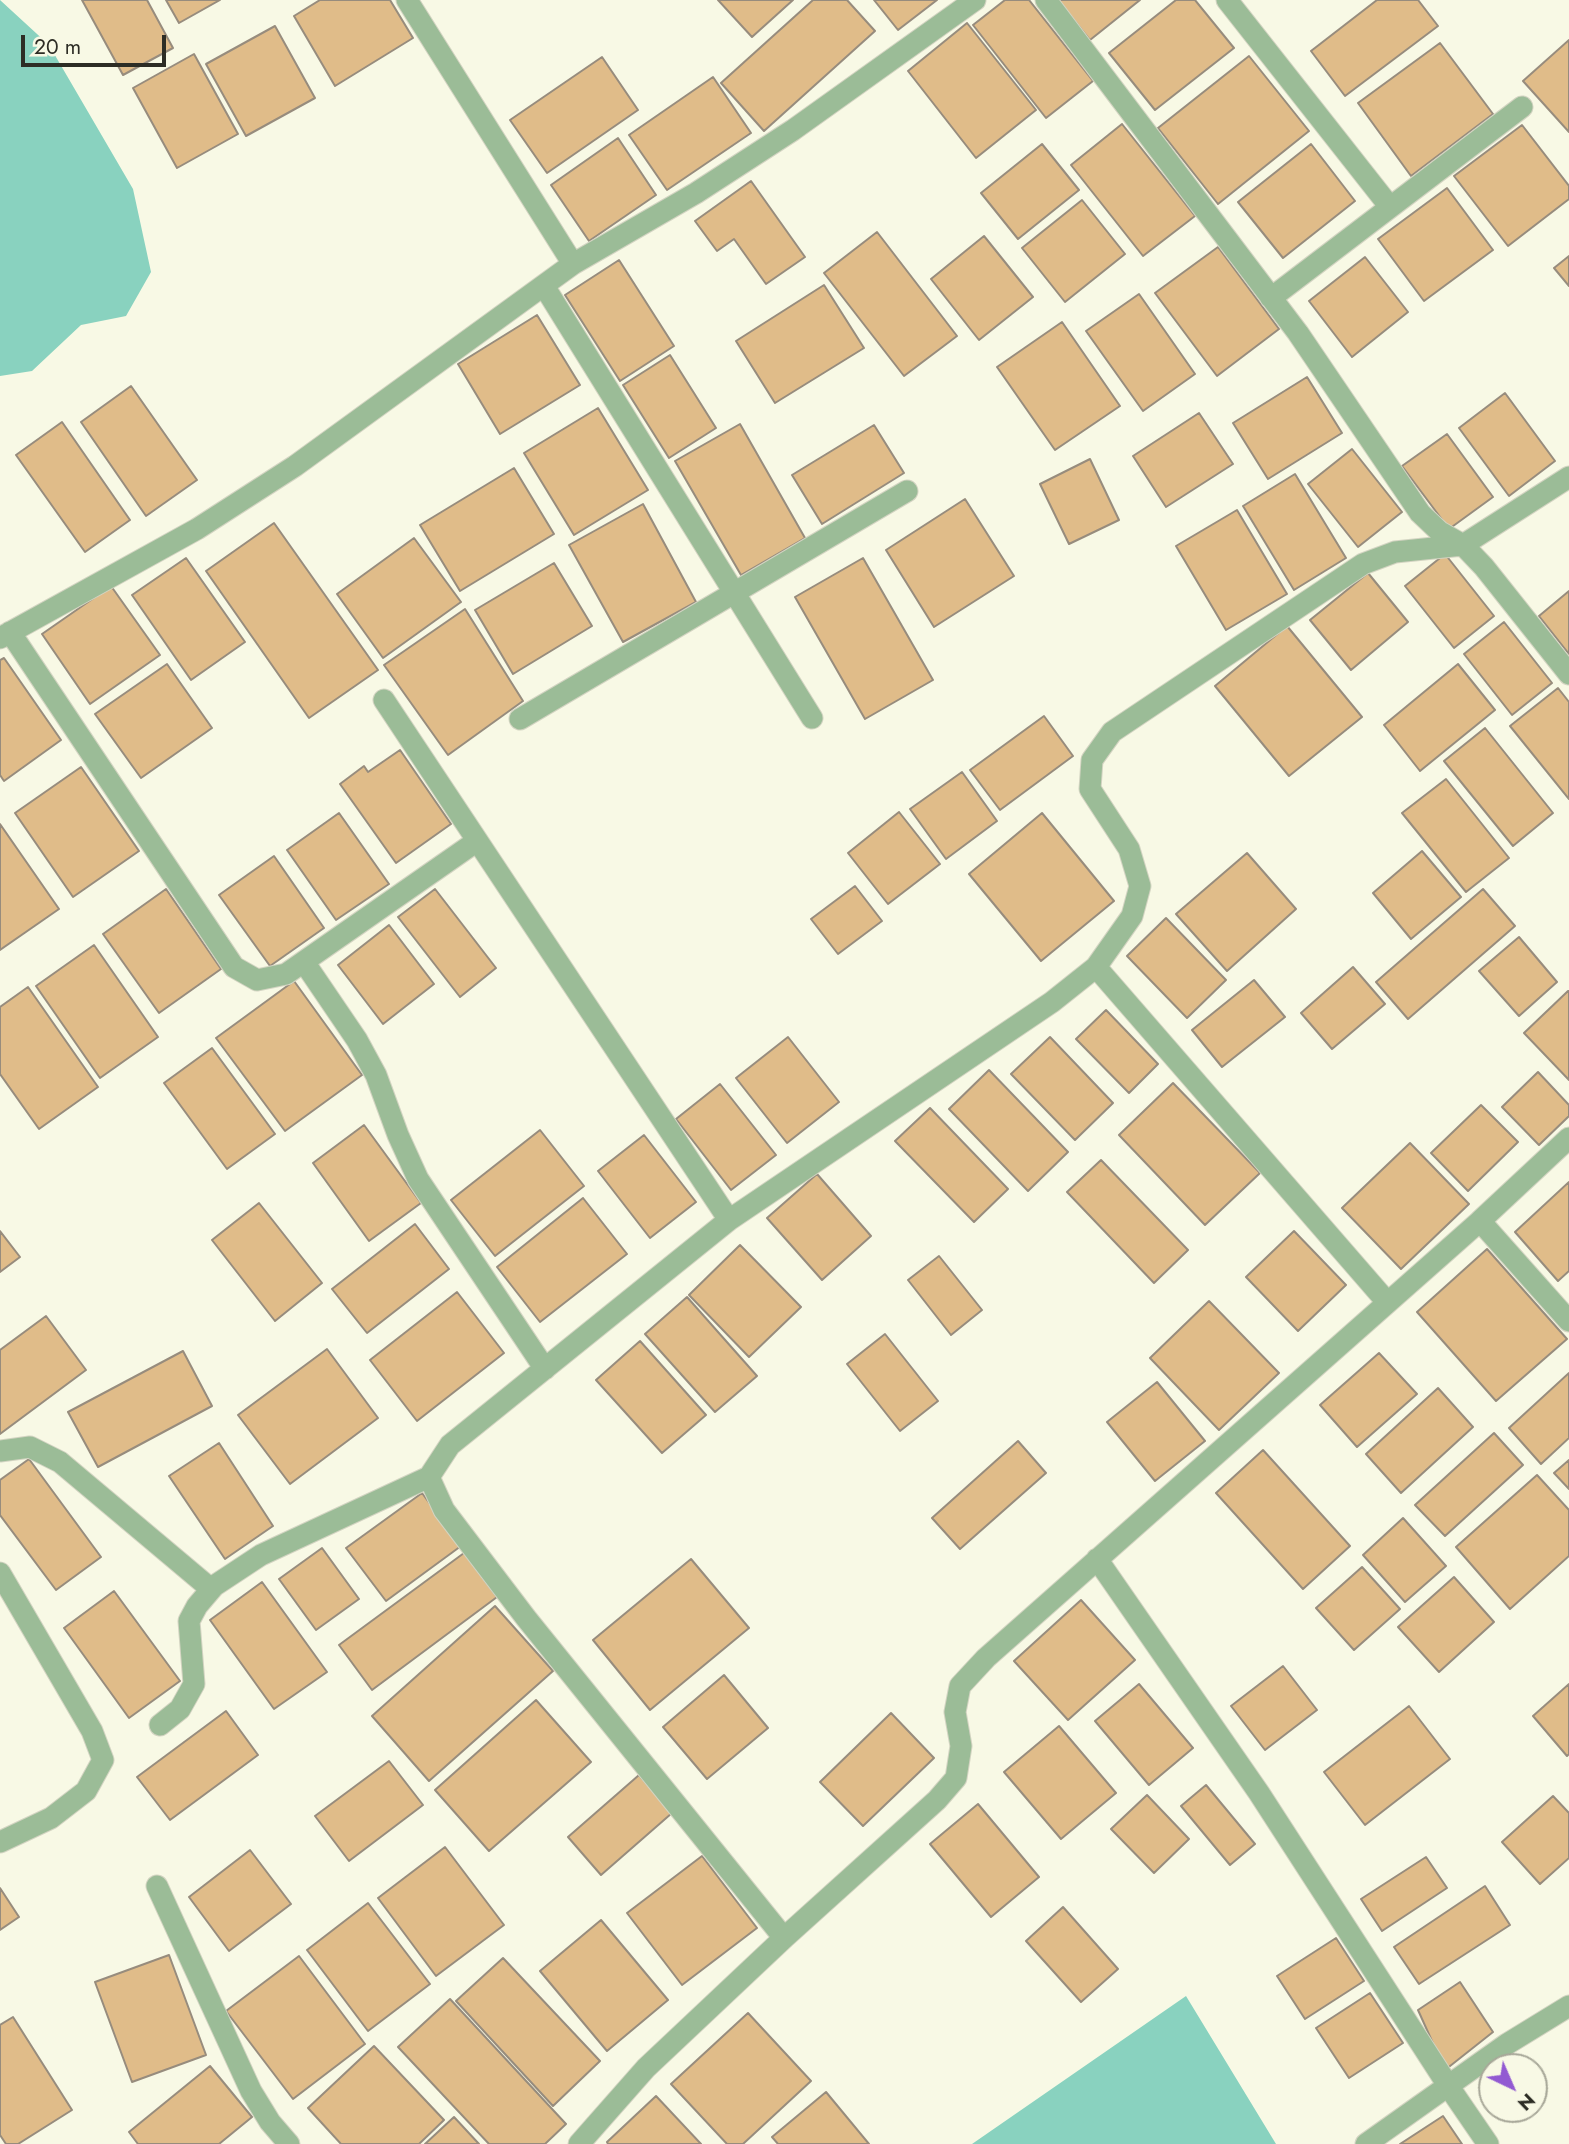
<!DOCTYPE html>
<style>
body{margin:0}
#map{position:relative;width:1569px;height:2144px;overflow:hidden;background:#f8f9e5;font-family:Jost,sans-serif}
canvas{display:block}
.north{position:absolute;left:1478px;top:2053px;width:70px;height:70px;box-sizing:border-box;background:#f8f9e5;border:2px solid #a7a798;border-radius:50%;rotate:136deg;font-size:19px;font-weight:700;line-height:28px;text-align:center;color:#2d2d25}
.north::after{content:'';display:block;margin:auto;width:24px;height:32px;background:#925ad2;clip-path:polygon(50% 0,100% 100%,50% 72%,0 100%)}
.scale{position:absolute;left:21px;top:35px;width:145px;height:32px;box-sizing:border-box;border:4px solid #2d2d25;border-top:0;padding-left:9px;font-size:21px;line-height:24px;white-space:nowrap;color:#2d2d25;-webkit-text-stroke:5px #f8f9e5;paint-order:stroke}
</style>
<div id="map">
<canvas width="1569" height="2144"></canvas>
<div class="north">N</div>
<div class="scale">20 m</div>
</div>
<script>
const c = document.querySelector('canvas').getContext('2d');
c.lineJoin = 'round';
function fillPath(path, color) {
  c.fillStyle = color;
  c.fill(path, 'evenodd');
}
function stroke(path, color, width, dash) {
  c.strokeStyle = color;
  c.lineWidth = width;
  c.lineCap = dash ? 'butt' : 'round';
  c.setLineDash(dash || []);
  c.stroke(path);
}
const water = new Path2D(`
 M0 0 49 45 133 189 151 272 126 316 81 325 32 371 0 376Z
 M1186 1996 1276 2144H972Z`);
const building = new Path2D(`
 M82 0H147L173 48 123 75Z
 M166 0H220L179 23Z
 M320 0H390L413 38 335 86 294 16Z
 M718 0H793L752 37Z
 M813 0H847L875 31 764 131 721 83Z
 M874 0H937L898 30Z
 M1005 0H1029L1093 81 1046 118 973 25Z
 M1058 0H1140L1090 40Z
 M1176 0H1195L1234 48 1155 110 1109 53Z
 M1377 0H1418L1438 26 1345 96 1311 51Z
 M967 23 1036 110 976 158 908 71Z
 M275 26 315 98 246 136 206 64Z
 M1569 40V132L1523 81Z
 M1440 43 1493 114 1411 176 1358 103Z
 M194 54 238 134 177 168 133 88Z
 M1249 56 1309 131 1218 204 1158 128Z
 M602 57 638 110 547 173 510 120Z
 M713 77 751 133 667 190 629 135Z
 M1122 124 1195 216 1143 256 1071 165Z
 M1522 125 1569 186V199L1508 246 1454 176Z
 M618 138 656 195 589 241 551 185Z
 M1042 144 1079 190 1018 239 981 193Z
 M1311 144 1355 201 1283 258 1238 202Z
 M751 181 805 257 766 284 734 239 717 251 695 221Z
 M1447 188 1493 250 1424 301 1378 239Z
 M1082 200 1125 254 1065 302 1022 248Z
 M877 232 957 336 904 376 824 273Z
 M984 236 1033 297 979 340 931 279Z
 M1218 247 1279 329 1217 376 1155 293Z
 M1569 256V286L1554 268Z
 M1365 257 1408 312 1352 357 1309 301Z
 M619 260 674 346 620 381 565 295Z
 M824 285 864 348 775 403 736 341Z
 M1139 294 1195 374 1143 411 1086 331Z
 M537 315 580 385 500 434 458 364Z
 M1062 322 1120 406 1055 450 997 367Z
 M670 355 716 428 669 458 623 385Z
 M1307 377 1342 433 1268 479 1233 423Z
 M131 386 197 480 146 516 81 422Z
 M1505 393 1555 461 1509 496 1459 428Z
 M598 408 648 490 574 535 524 453Z
 M1199 413 1233 464 1166 507 1133 456Z
 M62 422 130 520 85 552 16 455Z
 M740 424 805 538 741 575 675 461Z
 M874 425 904 473 822 524 792 475Z
 M1447 434 1493 497 1449 529 1402 466Z
 M1352 449 1402 512 1358 547 1308 484Z
 M1090 459 1119 520 1069 544 1040 484Z
 M514 468 554 534 460 591 420 525Z
 M1295 474 1346 558 1294 590 1243 506Z
 M965 499 1014 576 934 627 886 550Z
 M643 504 696 602 623 642 569 545Z
 M1237 510 1287 594 1226 630 1176 546Z
 M274 523 378 670 309 718 206 571Z
 M414 538 461 602 383 658 337 594Z
 M1445 554 1494 616 1454 648 1405 586Z
 M186 558 245 642 191 680 132 595Z
 M863 558 933 680 865 719 795 597Z
 M554 563 592 626 513 674 475 610Z
 M1368 573 1408 622 1351 670 1310 620Z
 M111 586 160 655 90 704 42 634Z
 M1569 591V654L1539 616Z
 M465 609 523 701 448 755 384 665Z
 M1504 622 1552 683 1512 715 1464 654Z
 M1287 626 1362 717 1289 776 1215 686Z
 M4 658 61 740 4 781 0 775V660Z
 M167 664 212 728 141 778 95 714Z
 M1458 664 1495 710 1420 771 1384 725Z
 M1558 688 1569 702V799L1510 726Z
 M1044 716 1073 756 1000 810 970 770Z
 M1485 728 1553 813 1513 846 1444 761Z
 M400 750 451 824 396 863 340 784 364 766 368 772Z
 M81 767 139 851 73 897 15 813Z
 M962 772 997 821 946 859 910 809Z
 M1446 779 1509 858 1466 892 1402 813Z
 M899 812 940 864 888 904 848 853Z
 M339 813 389 884 336 920 287 850Z
 M1042 813 1114 901 1041 961 969 874Z
 M0 824 59 909 0 950Z
 M1422 851 1461 897 1411 939 1373 893Z
 M1247 853 1296 909 1227 971 1176 914Z
 M274 856 324 928 270 966 219 895Z
 M855 886 882 921 838 954 811 919Z
 M166 889 221 969 159 1013 103 934Z
 M435 889 496 968 460 997 398 917Z
 M1483 889 1515 926 1408 1019 1376 982Z
 M1166 918 1226 980 1187 1018 1127 956Z
 M389 925 434 984 383 1024 338 965Z
 M1519 937 1557 982 1519 1016 1479 971Z
 M94 945 158 1037 100 1078 36 986Z
 M1353 967 1385 1004 1332 1049 1301 1013Z
 M1254 980 1285 1017 1222 1067 1192 1030Z
 M294 981 362 1075 285 1131 216 1038Z
 M28 987 98 1087 39 1129 0 1074V1007Z
 M1568 991H1569V1080L1524 1033Z
 M1106 1010 1158 1064 1129 1093 1076 1039Z
 M788 1037 839 1102 787 1143 736 1078Z
 M1050 1037 1113 1103 1075 1140 1011 1074Z
 M212 1048 275 1134 227 1169 164 1083Z
 M989 1070 1068 1152 1028 1191 949 1109Z
 M1538 1072 1569 1105V1116L1539 1145 1502 1107Z
 M1173 1083 1260 1173 1205 1225 1119 1135Z
 M720 1084 776 1155 731 1190 676 1119Z
 M1481 1105 1518 1142 1468 1191 1431 1153Z
 M930 1108 1008 1189 974 1222 895 1141Z
 M364 1125 421 1203 369 1241 313 1163Z
 M540 1130 584 1186 495 1256 451 1200Z
 M644 1135 696 1202 650 1238 598 1171Z
 M1410 1143 1469 1204 1401 1269 1342 1208Z
 M1101 1160 1188 1250 1154 1283 1067 1192Z
 M817 1174 871 1236 822 1280 767 1218Z
 M1569 1182V1271L1558 1281 1515 1232Z
 M583 1198 627 1254 540 1322 497 1267Z
 M259 1203 322 1283 275 1321 212 1240Z
 M415 1224 449 1269 367 1333 332 1289Z
 M0 1231 20 1257 0 1272Z
 M1294 1231 1346 1285 1298 1331 1246 1277Z
 M740 1245 801 1307 749 1357 689 1295Z
 M1487 1249 1567 1339 1496 1401 1417 1312Z
 M939 1256 982 1310 951 1335 908 1280Z
 M457 1292 504 1353 417 1421 370 1360Z
 M687 1297 757 1376 715 1412 645 1334Z
 M1209 1301 1279 1373 1219 1430 1150 1358Z
 M46 1316 86 1370 0 1434V1350Z
 M885 1334 938 1401 900 1431 847 1364Z
 M640 1341 706 1415 662 1453 596 1380Z
 M327 1349 378 1418 290 1484 238 1415Z
 M183 1351 212 1406 98 1467 68 1412Z
 M1379 1353 1417 1394 1357 1447 1320 1405Z
 M1569 1373V1438L1541 1464 1509 1428Z
 M1157 1382 1205 1441 1155 1481 1107 1422Z
 M1438 1388 1473 1427 1401 1493 1366 1454Z
 M1494 1433 1523 1465 1445 1536 1415 1505Z
 M1018 1441 1046 1473 960 1549 932 1518Z
 M219 1443 273 1526 225 1559 169 1476Z
 M1263 1450 1350 1546 1303 1589 1216 1493Z
 M29 1459 101 1557 56 1590 0 1515V1480Z
 M1569 1460V1489L1554 1473Z
 M1537 1475 1569 1510V1556L1510 1609 1456 1547Z
 M422 1493 461 1546 386 1601 346 1548Z
 M1403 1518 1446 1566 1405 1602 1363 1555Z
 M322 1548 359 1599 316 1630 279 1579Z
 M464 1553 497 1597 372 1690 339 1645Z
 M691 1559 749 1628 650 1710 593 1640Z
 M1362 1567 1400 1609 1354 1650 1316 1608Z
 M1454 1577 1494 1622 1439 1672 1398 1627Z
 M262 1582 327 1672 274 1709 210 1620Z
 M114 1591 180 1681 129 1718 64 1628Z
 M1081 1600 1135 1660 1068 1720 1014 1661Z
 M495 1606 553 1671 429 1781 372 1716Z
 M1283 1666 1317 1710 1265 1750 1231 1706Z
 M724 1675 768 1728 707 1779 663 1727Z
 M1139 1684 1193 1748 1149 1785 1095 1721Z
 M1569 1684V1754L1567 1756 1533 1716Z
 M536 1700 591 1762 489 1851 435 1790Z
 M1409 1706 1450 1759 1365 1825 1324 1772Z
 M226 1711 258 1755 170 1820 137 1777Z
 M891 1713 934 1758 863 1826 820 1782Z
 M1059 1726 1116 1793 1061 1839 1004 1772Z
 M389 1761 423 1805 349 1861 315 1816Z
 M639 1775 672 1813 601 1875 568 1837Z
 M1206 1785 1255 1844 1230 1865 1181 1806Z
 M1147 1795 1189 1839 1154 1873 1111 1829Z
 M1553 1796 1569 1813V1858L1540 1884 1502 1842Z
 M978 1804 1039 1877 991 1917 930 1844Z
 M445 1847 504 1925 436 1976 378 1898Z
 M250 1850 291 1904 229 1951 189 1897Z
 M702 1856 757 1928 682 1985 627 1913Z
 M1426 1857 1447 1888 1382 1931 1361 1899Z
 M1485 1886 1510 1925 1419 1984 1394 1947Z
 M0 1888 19 1917 0 1930Z
 M368 1903 430 1984 368 2031 307 1950Z
 M1063 1907 1118 1969 1081 2002 1026 1941Z
 M601 1920 668 2000 607 2051 540 1971Z
 M1336 1938 1364 1981 1305 2019 1277 1976Z
 M169 1955 206 2055 132 2082 95 1982Z
 M299 1956 365 2044 293 2099 226 2011Z
 M503 1958 600 2061 553 2106 456 2001Z
 M1460 1982 1493 2032 1445 2070 1418 2010Z
 M1370 1993 1403 2043 1349 2078 1316 2028Z
 M450 1999 566 2124 545 2144H489L398 2047Z
 M748 2013 811 2081 743 2144H727L671 2084Z
 M13 2017 72 2110 18 2144H6L0 2135V2025Z
 M374 2046 444 2120 419 2144H341L308 2108Z
 M210 2066 252 2117 219 2144H138L129 2132Z
 M826 2092 869 2144H778L772 2137Z
 M656 2096 701 2144H608L607 2142Z
 M1443 2116 1462 2144H1400Z
 M454 2117 479 2144H425Z`);
const service = new Path2D(`
 M0 1573 92 1731 103 1760 86 1791 51 1818 0 1842`);
const minor = new Path2D(`
 M407 0 573 264
 M1046 0 1298 333 1420 513 1440 532 1463 545 1484 567 1569 674
 M1227 0 1390 207
 M544 286 812 718
 M1271 298 1522 107
 M10 632 234 967 257 980 286 974 477 841
 M0 638 197 529 295 466 573 264 696 193 793 130 975 0
 M384 700 729 1220
 M520 719 907 491
 M304 962 357 1040 376 1075 398 1135 418 1179 545 1369
 M1096 967 1387 1302
 M1480 1221 1569 1138
 M0 1451 30 1447 60 1462 211 1589
 M1097 1559 1259 1793 1449 2087 1488 2144
 M160 1725 180 1709 194 1684 189 1621 197 1606 214 1586 261 1555 429 1477
 M157 1886 251 2091 270 2122 289 2144
 M784 1938 526 1618 444 1510 429 1477 450 1445 729 1220 1052 1002 1096 967 1132 916 1140 886 1129 849 1090 789 1092 760 1112 732 1363 564 1395 552 1463 545 1569 477
 M579 2144 646 2068 784 1938 937 1800 956 1778 961 1746 955 1712 960 1686 986 1658 1480 1221 1569 1321
 M1366 2144 1507 2044 1569 2006`);
fillPath(water, '#89d2bf');
fillPath(building, '#e0bc89');
stroke(building, '#978c7d', 2);
stroke(service, '#d3d4c2', 23);
stroke(minor, '#d3d4c2', 23);
stroke(service, '#9bbc97', 21);
stroke(minor, '#9bbc97', 21);
</script>
